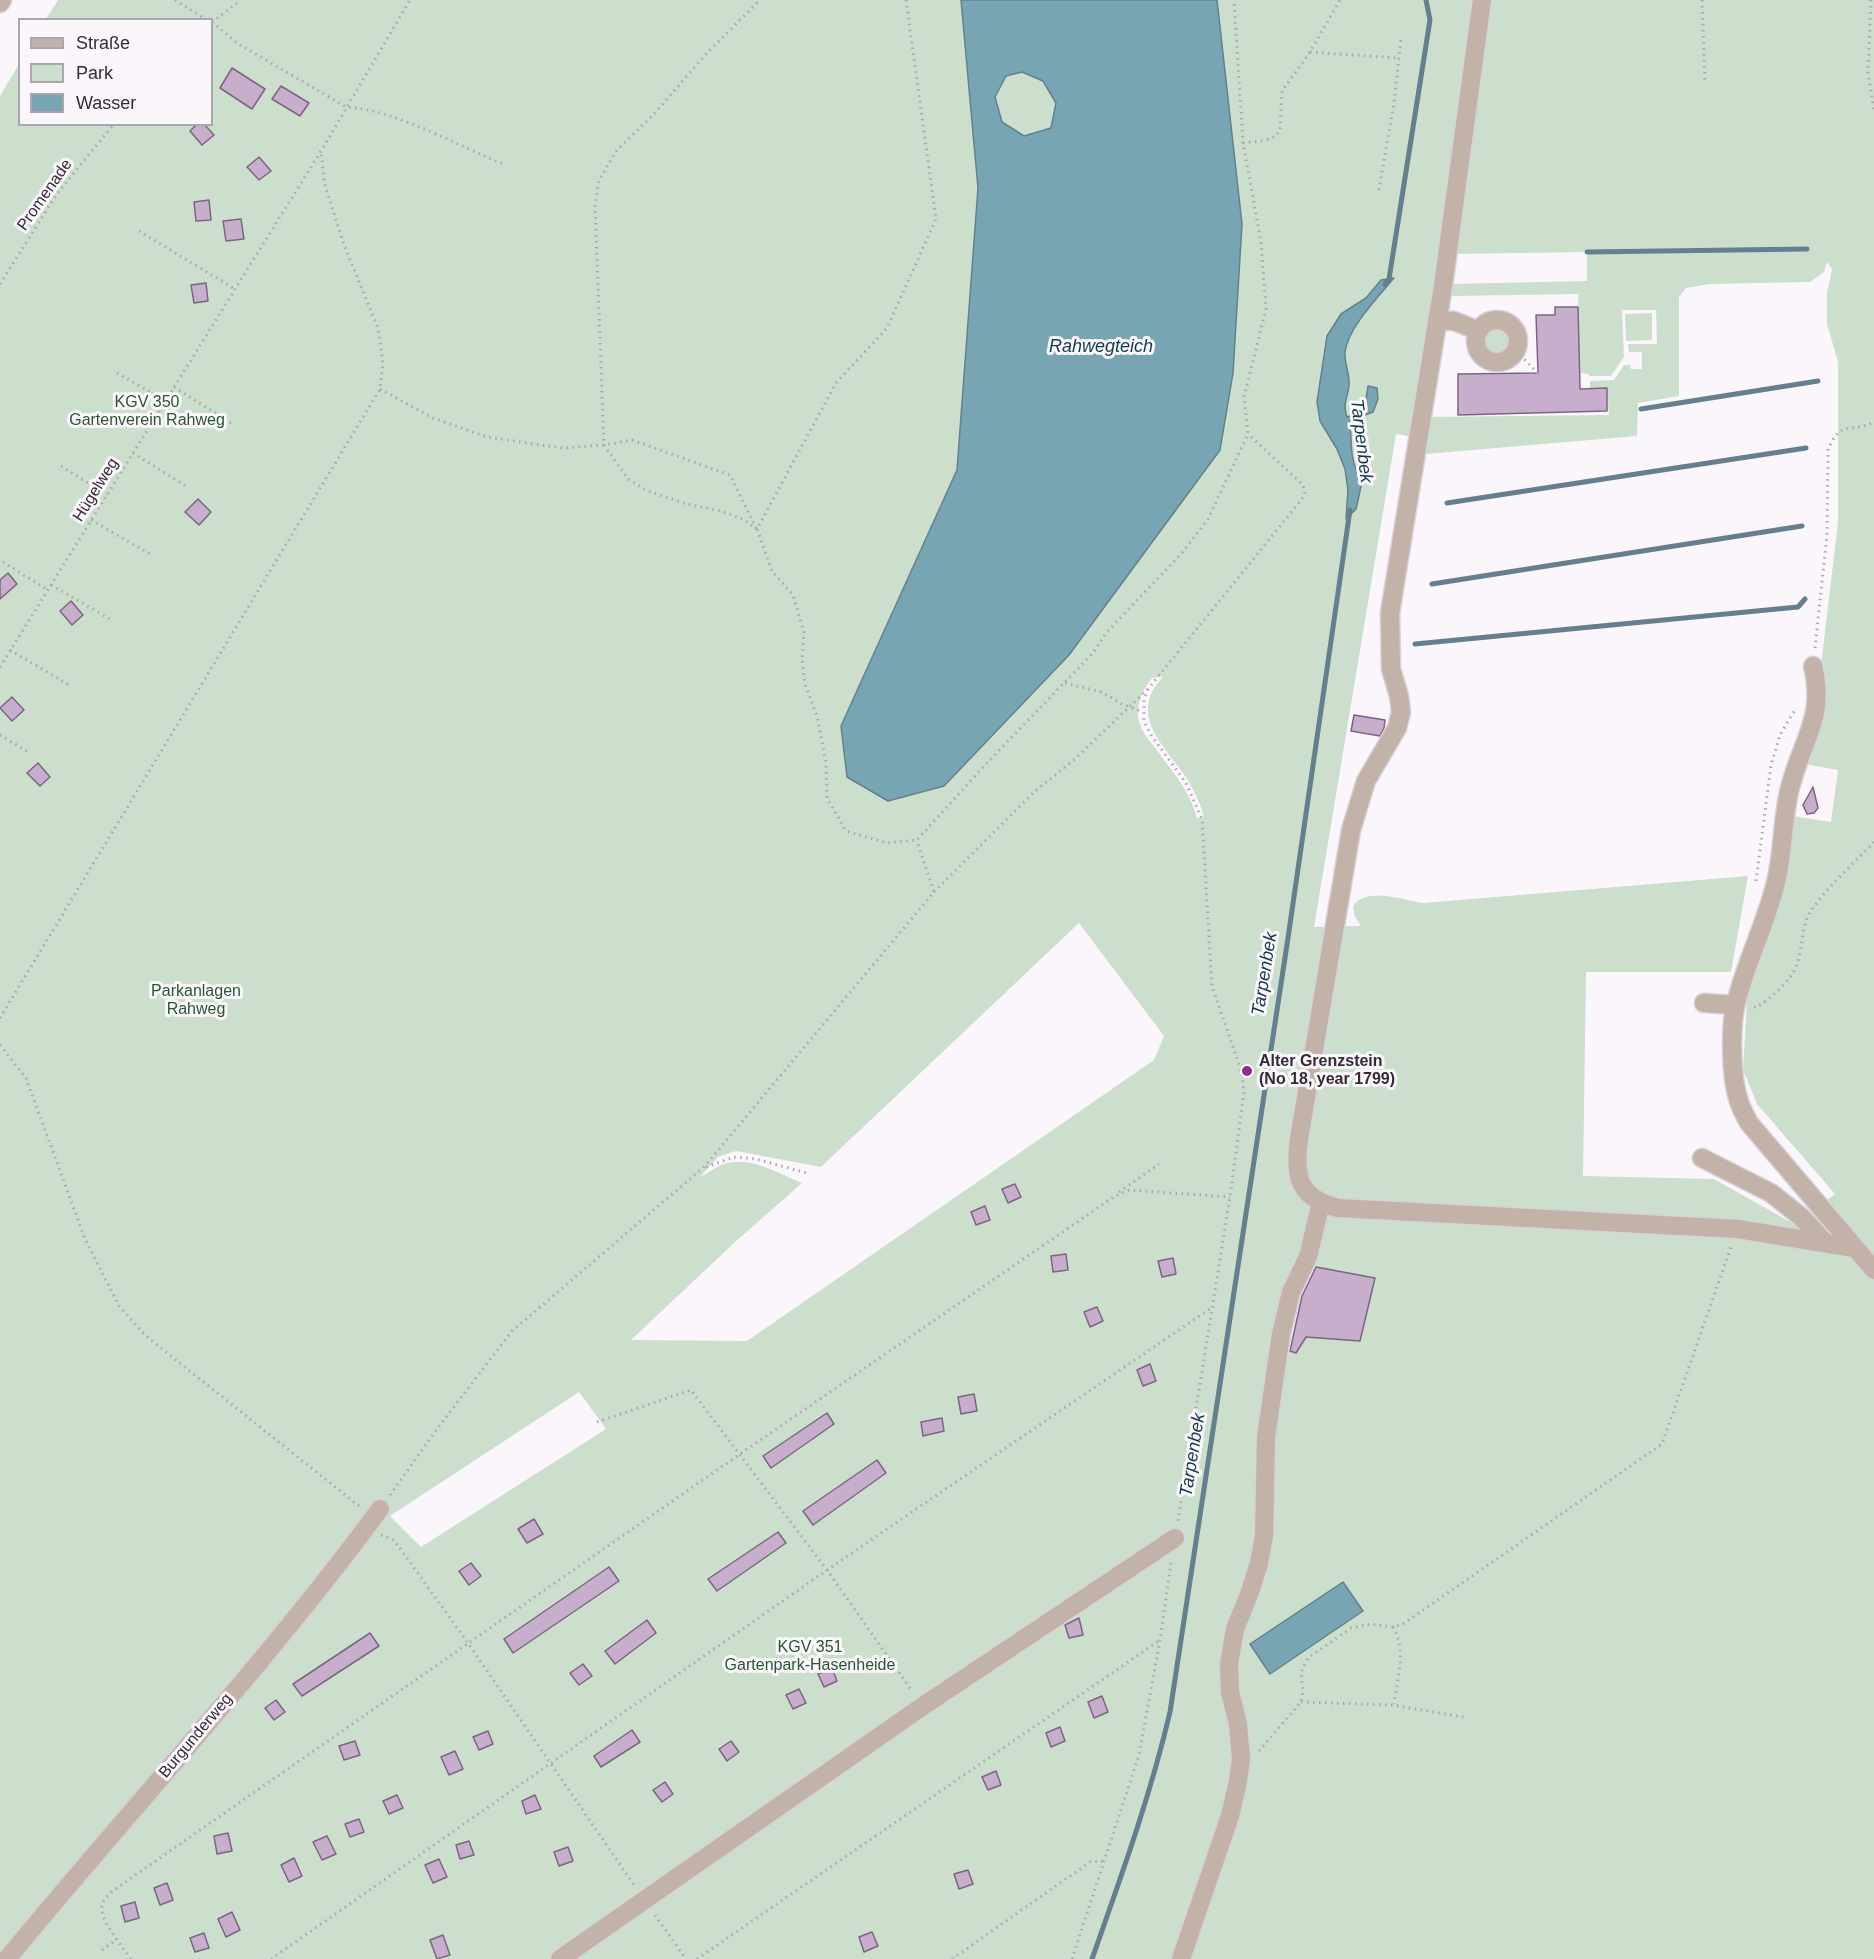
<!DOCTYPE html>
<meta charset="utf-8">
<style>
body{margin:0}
#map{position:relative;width:1874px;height:1959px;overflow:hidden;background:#fbf6fc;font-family:Arial,sans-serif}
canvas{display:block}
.legend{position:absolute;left:18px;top:18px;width:195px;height:108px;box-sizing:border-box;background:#fbf6fc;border:2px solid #aca5ad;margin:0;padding:8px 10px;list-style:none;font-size:18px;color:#352b37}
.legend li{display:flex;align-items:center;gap:12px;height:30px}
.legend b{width:30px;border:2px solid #aca5ad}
</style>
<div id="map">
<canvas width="1874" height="1959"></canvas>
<ul class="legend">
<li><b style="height:8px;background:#c2b2a7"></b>Straße</li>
<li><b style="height:16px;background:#cbdfcc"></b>Park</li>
<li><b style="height:16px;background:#78a5b4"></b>Wasser</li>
</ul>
</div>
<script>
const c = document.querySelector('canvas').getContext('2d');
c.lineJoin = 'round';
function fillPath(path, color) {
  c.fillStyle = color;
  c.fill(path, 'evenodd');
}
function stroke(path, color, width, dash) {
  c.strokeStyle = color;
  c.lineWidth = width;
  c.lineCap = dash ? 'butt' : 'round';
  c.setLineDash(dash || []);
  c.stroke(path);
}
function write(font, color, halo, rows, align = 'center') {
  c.font = font + ' Arial,sans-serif';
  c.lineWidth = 6;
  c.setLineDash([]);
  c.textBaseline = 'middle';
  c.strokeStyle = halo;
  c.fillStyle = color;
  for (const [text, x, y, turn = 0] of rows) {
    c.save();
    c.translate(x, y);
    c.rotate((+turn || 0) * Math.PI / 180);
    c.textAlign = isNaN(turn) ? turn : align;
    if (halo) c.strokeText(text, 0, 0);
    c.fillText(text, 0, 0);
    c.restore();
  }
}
const green = new Path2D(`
 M58 0H961L978 188 957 470 841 726 847 777 888 801 944 786 1069 655 1220 450 1233 373 1242 224 1217 0H1477L1413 437 1396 434 1314 927 1361 926 1355 917 1353 906C1366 886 1404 900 1423 903L1748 876 1731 972H1586L1583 1176 1714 1179 1794 1224 1835 1194 1757 1104 1743 1070 1748 984 1781 886 1792 816 1831 822 1838 770 1804 764 1824 721 1825 687 1821 666 1838 522V362L1827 324V293L1832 269 1827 262 1824 272 1810 282 1710 284 1686 288 1679 297V396L1638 403 1637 436 1426 454 1424 447 1427 417 1609 415 1607 389H1590V381L1614 380 1624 365H1630L1631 369H1642V352H1629L1628 344H1657L1656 310H1622L1624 357 1611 376H1589V374L1579 373 1578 294 1451 296V284L1587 281V252L1453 254 1487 0H1874V1959H1188L1234 1819 1244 1784 1247 1752 1243 1724 1235 1692 1234 1664 1239 1631 1255 1595 1270 1536 1269 1438 1282 1350 1296 1352 1306 1337 1360 1341 1375 1279 1312 1266 1319 1232 1309 1222 1304 1255 1287 1289 1277 1333 1262 1435 1260 1535 1255 1562 1230 1628 1224 1663 1225 1693 1233 1726 1236 1760 1234 1780 1225 1813 1175 1959H0V96L19 64 20 124H212V20L46 19ZM1163 676C1158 684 1151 690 1149 700 1141 730 1175 758 1189 782 1195 793 1201 805 1204 817L1197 818C1190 791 1172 771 1156 749 1150 741 1141 732 1139 721 1135 706 1143 689 1152 678ZM1079 923 1164 1036 1154 1060 747 1341 631 1340 735 1242 802 1183C778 1173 748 1154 721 1165 714 1168 707 1174 700 1177L718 1157 736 1151 821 1167ZM579 1392 606 1429 421 1547 390 1516Z
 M1022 72 1043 81 1056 103 1051 128 1024 136 1002 122 995 97 1006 76Z
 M1652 313V340L1626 341 1625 314Z
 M1485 341a13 13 0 1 1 26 0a13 13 0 1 1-26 0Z`);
const water = new Path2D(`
 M961 0H1217L1242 224 1233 373 1220 450 1069 655 944 786 888 801 847 777 841 726 957 470 978 188ZM1022 72 1043 81 1056 103 1051 128 1024 136 1002 122 995 97 1006 76Z
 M1394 278C1378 297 1348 328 1345 352 1344 363 1350 374 1349 385 1348 398 1342 403 1347 417L1364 412 1368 386 1377 388 1378 399 1373 412 1350 421C1352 446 1349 460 1362 482L1356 509 1346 519 1348 490 1345 469 1337 449 1320 421 1317 402 1327 336 1341 314 1366 298 1381 280Z
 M1343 1582 1363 1611 1270 1674 1250 1644Z`);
const stream = new Path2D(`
 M1587 252 1807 249
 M1385 284 1389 279 1430 20 1426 0
 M1641 409 1818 381
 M1447 503 1806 448
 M1432 584 1802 526
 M1415 644 1798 607 1805 599
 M1092 1959C1121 1877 1150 1797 1170 1712L1288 938 1350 510`);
const building = new Path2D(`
 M232 68 265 89 252 109 220 88Z
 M281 86 309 103 300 116 272 99Z
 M197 124H204L214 135 202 145 190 131Z
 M259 157 271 171 259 180 247 167Z
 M209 200 211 220 196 221 194 202Z
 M241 219 244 239 226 241 223 221Z
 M206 283 208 301 194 303 191 285Z
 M1555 307H1578L1580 389 1607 388V411L1458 415V374L1538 373 1536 315H1555Z
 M198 499 211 512 199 525 185 512Z
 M8 573 17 584 0 599V580Z
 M71 601 83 615 72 625 60 611Z
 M12 697 24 710 12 721 0 708Z
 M1354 715 1385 720 1384 728 1380 736 1351 731Z
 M38 763 50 777 40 786 27 773Z
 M1813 787 1818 808 1814 813 1807 814 1803 805Z
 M1015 1184 1021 1197 1008 1203 1002 1189Z
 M985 1206 990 1220 976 1225 971 1212Z
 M1066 1254 1068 1270 1053 1272 1051 1256Z
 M1173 1258 1176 1274 1162 1277 1158 1261Z
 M1316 1267 1375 1278 1360 1341 1306 1337 1296 1353 1290 1351 1302 1296Z
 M1097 1307 1103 1321 1090 1327 1084 1312Z
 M1150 1364 1156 1381 1143 1386 1137 1370Z
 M974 1394 977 1411 961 1414 958 1397Z
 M827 1413 834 1424 771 1468 763 1456Z
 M942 1418 944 1431 923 1436 921 1422Z
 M877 1460 886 1473 813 1525 803 1511Z
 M534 1519 543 1534 527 1543 518 1529Z
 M778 1532 786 1543 717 1591 708 1579Z
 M471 1563 481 1576 469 1585 459 1571Z
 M609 1567 619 1581 513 1653 504 1639Z
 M1079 1618 1083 1635 1069 1638 1065 1625Z
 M647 1620 656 1633 615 1664 605 1651Z
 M370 1633 379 1646 302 1696 293 1684Z
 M583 1664 592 1676 579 1685 570 1673Z
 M832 1668 837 1681 824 1687 818 1674Z
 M799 1689 806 1703 793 1709 786 1695Z
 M1102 1696 1108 1712 1094 1718 1088 1702Z
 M276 1700 285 1712 274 1720 265 1708Z
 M1060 1727 1065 1741 1051 1747 1046 1733Z
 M632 1730 640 1742 601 1767 594 1756Z
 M488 1731 493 1744 479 1750 473 1737Z
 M355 1741 360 1755 344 1760 339 1746Z
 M731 1741 739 1752 727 1761 719 1749Z
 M455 1751 463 1769 449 1775 441 1757Z
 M996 1771 1001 1785 988 1790 982 1777Z
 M665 1782 673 1794 662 1802 653 1790Z
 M397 1795 403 1808 389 1814 383 1801Z
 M535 1795 541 1809 526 1814 522 1801Z
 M359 1819 364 1832 350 1837 345 1824Z
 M228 1833 232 1851 217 1854 214 1836Z
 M327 1836 336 1854 322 1860 313 1842Z
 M469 1841 474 1855 460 1859 456 1845Z
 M568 1847 573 1861 559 1866 554 1852Z
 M294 1858 302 1876 289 1882 281 1865Z
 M439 1859 447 1877 433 1883 425 1865Z
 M968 1870 973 1884 959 1889 954 1874Z
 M167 1883 173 1900 160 1905 154 1888Z
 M135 1902 139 1918 125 1922 121 1906Z
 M232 1912 240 1930 226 1937 218 1919Z
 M872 1932 878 1946 864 1952 859 1937Z
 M204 1933 209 1948 195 1952 190 1938Z
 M443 1935 450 1955 437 1959 430 1940Z`);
const path = new Path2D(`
 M175 0 207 20
 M906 0 936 219 887 328 836 383 757 529 772 571 793 595 804 632 802 659 805 684 817 716 826 763 827 798 846 831 887 843 917 840 985 765 1093 653 1105 634 1182 553 1208 519 1248 434 1244 397 1266 309 1261 242 1243 143 1234 0
 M1702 0 1705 81
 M1871 0 1868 72 1874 111
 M212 22 237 43 346 107C394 109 460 147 506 165
 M212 22 241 0
 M1310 52 1398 58
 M182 124 185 127
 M1243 143C1256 141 1274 142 1280 130L1282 91 1310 52 1340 0
 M1379 190 1394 103 1401 38
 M139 231 235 289
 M0 284 56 195 114 124
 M1516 351 1538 373
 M117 373 166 401
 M174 387 231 423
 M380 389 433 418 487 437 562 448 604 445 632 440 730 475 756 528
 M133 453 189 488
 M61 466 107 495
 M91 520 150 554
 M757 529 743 519 721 511 686 504 648 491 628 479 604 445 595 205 599 180 617 150 653 115 707 53 760 0
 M3 562 48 590
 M51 585 110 619
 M1815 648 1827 535 1828 450C1841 418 1851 434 1874 422
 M10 650 69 685
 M0 667 321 151 410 0
 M1065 683 1102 692 1122 704 1143 712
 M1148 689 1144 700V721L1151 735 1186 783 1202 819 1212 986 1242 1073 1244 1092 1230 1197 1178 1521
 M0 735 28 752
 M1756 881 1771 765 1780 735 1796 708
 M934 892 1035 791 1075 759 1148 689 1302 499 1305 494 1303 485 1248 434
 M1754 1007H1757C1772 997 1791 981 1797 964 1803 948 1801 929 1809 914 1822 892 1855 862 1874 842
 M0 1018 380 389 383 363 378 328 344 245 325 185 321 151
 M0 1045 26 1078 85 1239 119 1306 146 1336 359 1506
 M706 1167 734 1157 756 1159 807 1173
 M1119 1192 1159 1164
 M597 1422 691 1390 827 1570 912 1691
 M390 1495 440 1425 512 1331 704 1167 934 892 917 841
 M381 1535 394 1540 468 1643 634 1885
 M1393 1627C1407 1651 1397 1678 1394 1704
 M1301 1702 1393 1705 1464 1717
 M1259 1751 1301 1702 1303 1691 1301 1672 1308 1658 1351 1628 1370 1624 1393 1627 1403 1624 1662 1444 1731 1247
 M655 1915 686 1959
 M102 1950 117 1939
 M131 1959C122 1946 99 1920 102 1905 104 1898 109 1894 114 1890L740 1454 1115 1196 1129 1190 1230 1197
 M271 1959 827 1570 1211 1308
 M697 1959 1160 1640
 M952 1959 1090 1862 1105 1861
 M1072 1959 1139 1755 1160 1640 1171 1563`);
const minor = new Path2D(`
 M1482 0 1443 286 1390 613 1391 669 1399 696 1401 712 1397 728 1366 781 1351 830 1299 1139C1294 1176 1298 1198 1338 1208L1738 1229 1854 1248
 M0 3 2 0
 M1437 320 1454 321 1479 331
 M1476 341a21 21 0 1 1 42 0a21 21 0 1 1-42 0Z
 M1813 666C1825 717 1804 737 1791 784 1782 815 1784 850 1776 882 1766 924 1746 962 1736 1003 1730 1025 1731 1076 1738 1098 1740 1107 1745 1115 1749 1123L1874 1270
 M1704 1003 1735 1005
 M1702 1158 1771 1193 1800 1216 1824 1241
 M7 1959C131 1808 264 1666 380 1509
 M560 1959 923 1706 1175 1538
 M1181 1959 1230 1816 1238 1781 1241 1759 1238 1724 1230 1692 1229 1664 1235 1629 1250 1592 1259 1563 1264 1536 1266 1437 1281 1334 1291 1292 1308 1257 1321 1202`);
const markers = [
 [1247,1071,6,"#962a8c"]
];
const streetNames = [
 ["Promenade",45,195,-55],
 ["Hügelweg",96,490,-58],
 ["Burgunderweg",196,1736,-50]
];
const parkNames = [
 ["KGV 350",147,403],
 ["Gartenverein Rahweg",147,421],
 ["Parkanlagen",196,992],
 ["Rahweg",196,1010],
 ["KGV 351",810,1648],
 ["Gartenpark-Hasenheide",810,1666]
];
const poiNames = [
 ["Alter Grenzstein",1259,1062],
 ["(No 18, year 1799)",1259,1080]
];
const waterNames = [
 ["Rahwegteich",1101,347],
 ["Tarpenbek",1361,441,83],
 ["Tarpenbek",1265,974,-81],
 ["Tarpenbek",1193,1455,-81]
];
fillPath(green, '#cbdfcc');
fillPath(water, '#78a5b4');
stroke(water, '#64808e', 1.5);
stroke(stream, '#64808e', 5);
fillPath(building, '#c7aecd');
stroke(building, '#7c6581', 1.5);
stroke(minor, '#d7d1d9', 21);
stroke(path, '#ada6ae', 3, [1.5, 4.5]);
stroke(minor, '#c2b2a7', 18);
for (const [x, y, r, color] of markers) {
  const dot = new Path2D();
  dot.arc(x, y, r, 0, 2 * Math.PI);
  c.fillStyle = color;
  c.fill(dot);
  stroke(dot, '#fbf6fc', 2);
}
write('16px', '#352b37', '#fbf6fc', streetNames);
write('16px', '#29572f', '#fbf6fc', parkNames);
write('bold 16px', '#352b37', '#fbf6fc', poiNames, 'left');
write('italic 18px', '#123b48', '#fbf6fc', waterNames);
</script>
